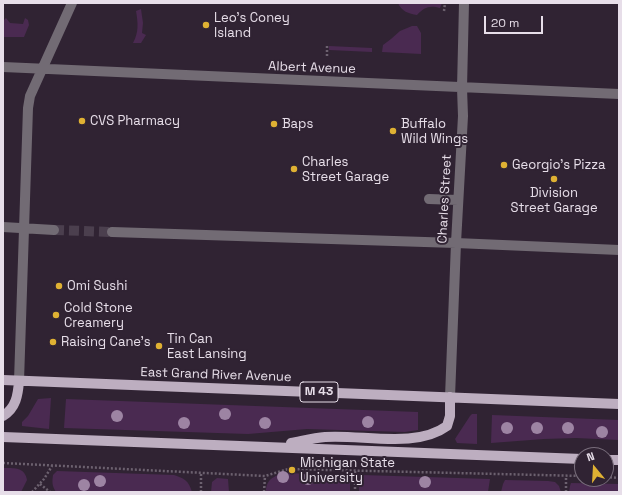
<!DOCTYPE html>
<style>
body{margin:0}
#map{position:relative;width:622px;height:495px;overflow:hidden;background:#302333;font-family:"Space Grotesk",sans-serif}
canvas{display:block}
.frame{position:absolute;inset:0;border:4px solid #e7dee9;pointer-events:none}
.north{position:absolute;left:574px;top:447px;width:40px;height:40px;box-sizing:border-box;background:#302333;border:1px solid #796e7c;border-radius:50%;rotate:342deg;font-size:11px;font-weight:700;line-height:16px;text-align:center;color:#e7dee9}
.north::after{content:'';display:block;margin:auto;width:14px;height:18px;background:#dfb133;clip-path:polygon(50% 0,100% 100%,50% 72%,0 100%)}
.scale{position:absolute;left:484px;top:16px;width:59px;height:18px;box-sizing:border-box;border:2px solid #e7dee9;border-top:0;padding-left:5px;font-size:12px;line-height:14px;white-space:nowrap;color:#e7dee9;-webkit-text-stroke:3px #302333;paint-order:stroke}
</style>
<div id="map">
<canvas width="622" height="495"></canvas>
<div class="frame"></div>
<div class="north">N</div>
<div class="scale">20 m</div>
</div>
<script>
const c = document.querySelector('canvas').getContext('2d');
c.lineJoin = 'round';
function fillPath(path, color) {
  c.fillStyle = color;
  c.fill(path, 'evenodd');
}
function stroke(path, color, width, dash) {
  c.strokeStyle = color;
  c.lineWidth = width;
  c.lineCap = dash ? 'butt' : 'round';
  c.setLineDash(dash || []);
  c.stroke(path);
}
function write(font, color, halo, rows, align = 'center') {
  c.font = font + ' "Space Grotesk",sans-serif';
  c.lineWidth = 4;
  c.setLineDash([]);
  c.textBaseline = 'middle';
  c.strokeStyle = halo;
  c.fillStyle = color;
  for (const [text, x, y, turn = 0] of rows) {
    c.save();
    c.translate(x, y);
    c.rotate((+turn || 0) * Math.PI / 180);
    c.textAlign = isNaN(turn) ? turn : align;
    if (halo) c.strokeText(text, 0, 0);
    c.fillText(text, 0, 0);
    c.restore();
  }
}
const green = new Path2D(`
 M398 3H442L440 8C430 5 424 7 417 15 409 14 401 11 398 3Z
 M141 9 143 23 142 33 146 35 141 43H133C139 32 138 23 136 11Z
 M6 18 10 23 23 24 25 18 28 20 29 25 24 37H3V21Z
 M412 26H417L421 33V54L382 52 383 45 391 39 400 31Z
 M329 46 372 48V52L329 50Z
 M51 398 49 429 22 426V422L28 416 38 399Z
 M66 399 418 412V430L405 432 307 429 248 434 64 428Z
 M472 414H477V444L457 443 455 439 470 416Z
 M492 415 619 420V440L576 438 544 439 491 443Z
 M3 468C14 468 25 467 27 480L21 492H3Z
 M57 471 174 475C184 478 189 481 192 492H56C52 486 52 482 53 475Z
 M285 473 346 475 350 476V492H266C266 479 274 476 285 473Z
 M362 475 490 479 488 492H359V477Z
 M217 478 228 479 229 492H211L212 482Z
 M505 480 548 481 555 482 559 486 561 492H501L503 484Z
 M571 483 619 484V492H569L570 486Z`);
const minorTunnel = new Path2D(`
 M54 230 112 232`);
const path = new Path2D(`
 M444 11 445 3
 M327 56V46
 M3 463 265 476 288 469 582 476
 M355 471V492
 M201 474V492
 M606 477 619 478
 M40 484 50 492
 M32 492 44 479 52 466
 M264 492 265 476
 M566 492V476`);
const minor = new Path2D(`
 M3 67 619 94
 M429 199 458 200
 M3 227 54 230
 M112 232 456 243 619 250
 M19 381 28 108 30 96 72 3
 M450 397 456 243 463 116 462 88 464 3`);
const major = new Path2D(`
 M3 380 619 404
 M3 416C16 408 18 395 19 381
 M3 437 582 459
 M291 443C302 441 314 438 325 437 361 434 416 449 447 426L450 416V397
 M606 460H619`);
const trees = [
 [225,414],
 [117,416],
 [368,422],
 [184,423],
 [265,423],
 [507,428],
 [537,428],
 [568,428],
 [602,432],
 [283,477],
 [308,479],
 [100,481],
 [425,482],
 [84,485]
];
const markers = [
 [206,25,4,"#dfb133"],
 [82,121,4,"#dfb133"],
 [274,124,4,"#dfb133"],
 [393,131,4,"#dfb133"],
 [504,165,4,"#dfb133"],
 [294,169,4,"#dfb133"],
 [554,179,4,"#dfb133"],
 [59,286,4,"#dfb133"],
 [56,315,4,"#dfb133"],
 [53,342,4,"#dfb133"],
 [159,346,4,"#dfb133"],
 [292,470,4,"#dfb133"]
];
const shields = [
 [319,392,38]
];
const shieldNames = [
 ["M 43",319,392]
];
const poiNames = [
 ["Leo's Coney",214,18],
 ["Island",214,33],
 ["CVS Pharmacy",90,121],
 ["Baps",282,124],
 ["Buffalo",401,124],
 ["Wild Wings",401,139],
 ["Charles",302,162],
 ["Street Garage",302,177],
 ["Georgio's Pizza",512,165],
 ["Division",554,193,"center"],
 ["Street Garage",554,208,"center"],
 ["Omi Sushi",67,286],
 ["Cold Stone",64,308],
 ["Creamery",64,323],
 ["Tin Can",167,339],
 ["East Lansing",167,354],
 ["Raising Cane's",61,342],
 ["Michigan State",300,463],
 ["University",300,478]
];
const streetNames = [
 ["Albert Avenue",312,68,2],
 ["Charles Street",445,199,-87],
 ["East Grand River Avenue",216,375,2]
];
fillPath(green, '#4a2a51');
stroke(minorTunnel, '#4b3f4e', 10, [10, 5]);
stroke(path, '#6c616f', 2.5, [2, 2]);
stroke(minor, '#726b74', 10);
stroke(major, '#bdaec0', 10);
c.fillStyle = '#9d84a3';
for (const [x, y] of trees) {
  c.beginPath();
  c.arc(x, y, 6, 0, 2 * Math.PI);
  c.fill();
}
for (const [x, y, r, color] of markers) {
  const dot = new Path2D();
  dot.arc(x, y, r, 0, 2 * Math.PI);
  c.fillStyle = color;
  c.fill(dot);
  stroke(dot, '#302333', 1.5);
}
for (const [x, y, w] of shields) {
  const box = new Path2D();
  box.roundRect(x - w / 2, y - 10, w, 20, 3);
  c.fillStyle = '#302333';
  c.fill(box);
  stroke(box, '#e7dee9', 1);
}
write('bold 12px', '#e7dee9', null, shieldNames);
write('13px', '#e7dee9', '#302333', poiNames, 'left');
write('13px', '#e7dee9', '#302333', streetNames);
</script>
